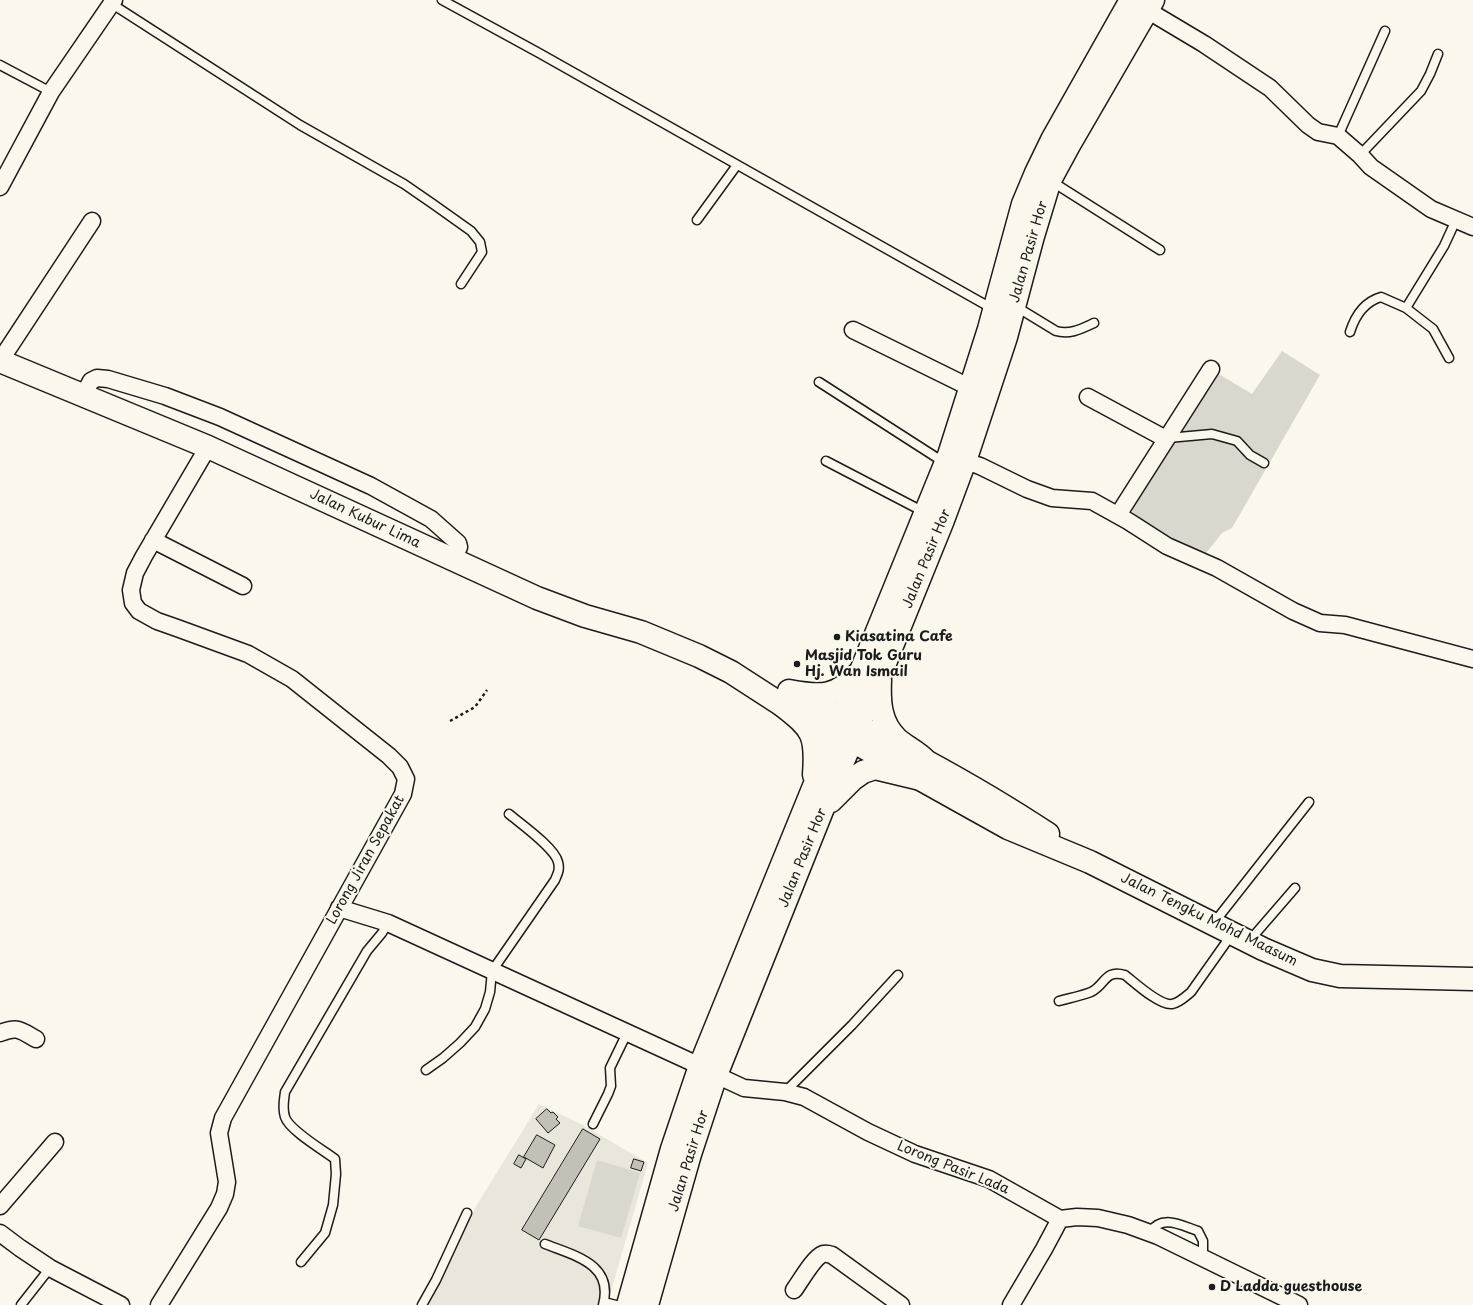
<!DOCTYPE html>
<style>
body{margin:0}
canvas{display:block;background:#fbf7ec}
</style>
<canvas width="1473" height="1305"></canvas>
<script>
const c = document.querySelector('canvas').getContext('2d');
c.lineJoin = 'round';
function fillPath(path, color) {
  c.fillStyle = color;
  c.fill(path, 'evenodd');
}
function stroke(path, color, width, dash) {
  c.strokeStyle = color;
  c.lineWidth = width;
  c.lineCap = dash ? 'butt' : 'round';
  c.setLineDash(dash || []);
  c.stroke(path);
}
function write(font, color, halo, rows, align = 'center') {
  c.font = font + ' "Playpen Sans",sans-serif';
  c.lineWidth = 4;
  c.setLineDash([]);
  c.textBaseline = 'middle';
  c.strokeStyle = halo;
  c.fillStyle = color;
  for (const [text, x, y, turn = 0] of rows) {
    c.save();
    c.translate(x, y);
    c.rotate((+turn || 0) * Math.PI / 180);
    c.textAlign = isNaN(turn) ? turn : align;
    if (halo) c.strokeText(text, 0, 0);
    c.fillText(text, 0, 0);
    c.restore();
  }
}
const built = new Path2D(`
 M539 1104 581 1124 648 1163 607 1305H425L449 1265 475 1208Z`);
const green = new Path2D(`
 M1282 351 1320 375 1232 528 1222 533 1206 553 1201 554 1145 524 1128 507 1217 373 1252 394Z
 M597 1160 640 1173 621 1238 578 1226Z`);
const building = new Path2D(`
 M547 1109 551 1113 553 1112 558 1117 556 1119 560 1123 548 1133 536 1119Z
 M583 1129 600 1139 539 1240 522 1230Z
 M537 1135 555 1145 543 1168 524 1157Z
 M519 1155 526 1159 521 1168 514 1164Z
 M634 1159 644 1162 641 1171 631 1168Z`);
const path = new Path2D(`
 M450 721 475 707 487 690`);
const service = new Path2D(`
 M442 0 539 53 993 309
 M112 4 300 125 404 184 433 204 471 231 480 242 482 252 461 284
 M0 65 51 92
 M1338 136 1385 31
 M1360 155 1421 91 1430 74 1438 54
 M1051 181 1160 250
 M697 220 737 165
 M1015 306 1056 331C1070 335 1081 329 1094 323
 M1350 332C1355 316 1364 302 1381 297L1406 308
 M1449 358 1433 329 1406 308 1444 246 1456 220
 M819 382 945 463
 M1168 438 1212 434 1237 441 1250 455 1264 463
 M826 461 926 513
 M1213 924 1309 802
 M1250 940 1295 888
 M1059 1001C1070 998 1081 996 1091 992 1106 985 1104 969 1125 975 1135 983 1160 1006 1172 1004 1179 1003 1185 997 1191 992L1232 934
 M426 1070 443 1058 460 1043 475 1027 485 1009 490 992 492 971 555 880C558 873 560 869 558 862 555 848 521 824 509 814
 M785 1092 852 1025 898 975
 M593 1124 608 1094 611 1086 610 1068 627 1033
 M1149 1233C1162 1214 1180 1225 1198 1231L1203 1241V1258
 M545 1244C575 1256 614 1264 603 1305
 M301 1262 325 1233 333 1205 336 1174 335 1159C323 1150 289 1130 285 1117 282 1108 284 1101 285 1092L367 951 382 933 388 923
 M604 1302 616 1305
 M21 1305 50 1268
 M422 1305 436 1280 467 1213`);
const minor = new Path2D(`
 M1147 10 1204 44 1270 88 1308 125 1318 132 1338 136 1360 155 1371 167 1431 209 1473 227
 M0 187 51 92 114 0
 M853 330 971 388
 M0 361 92 221
 M83 396 91 381 97 378 108 379 165 396 220 417 371 486 431 519 458 543 459 547 453 560
 M1088 397 1166 439
 M965 461 980 466 1027 489 1052 498 1092 501 1128 521 1167 546 1217 568 1293 611 1320 623 1345 625 1473 659
 M1118 515 1211 369
 M153 540 243 586
 M339 908 388 923 700 1066
 M0 1033C18 1026 20 1030 36 1039
 M716 1075 744 1088 785 1092 804 1097 868 1132 915 1154 989 1179 1060 1219 1077 1217 1098 1218 1128 1225 1158 1236 1299 1305
 M0 1206 55 1142
 M0 1233 20 1248 50 1268 121 1305
 M794 1290C800 1282 814 1257 823 1254 827 1253 829 1254 832 1255L901 1305
 M159 1305 219 1208 225 1194 227 1182 219 1133 223 1118 403 794 406 779 400 767 389 756 292 679 248 654 177 628 157 621 139 611 133 603 131 590 135 573 144 556 208 447
 M1011 1305 1044 1249 1060 1219`);
const secondary = new Path2D(`
 M0 361 208 447 537 598 585 616 641 632 699 656 731 672 782 705 836 732 1008 828 1090 862 1263 949 1312 970 1340 976 1473 979
 M793 693C880 736 967 780 1048 834`);
const primary = new Path2D(`
 M880 680C879 702 880 723 897 739 906 747 916 751 925 760
 M789 691C822 697 835 698 860 672
 M782 705C813 729 817 735 814 775
 M831 801 853 779 863 772 875 768 921 779
 M628 1305 672 1149 700 1066 949 455 989 329 1023 204 1036 173 1052 140 1131 0
 M647 1305 690 1154 716 1075 823 808 881 673 943 520 965 461 1006 337 1033 236 1050 180 1069 145 1153 0`);
const markers = [
 [837,637,4,"#1c1c1c"],
 [797,664,4,"#1c1c1c"],
 [1212,1287,4,"#1c1c1c"]
];
const streetNames = [
 ["Jalan Pasir Hor",1029,252,-74],
 ["Jalan Kubur Lima",365,519,25],
 ["Jalan Pasir Hor",927,559,-68],
 ["Jalan Pasir Hor",803,858,-68],
 ["Lorong Jiran Sepakat",366,860,-61],
 ["Jalan Tengku Mohd Maasum",1209,920,26],
 ["Jalan Pasir Hor",689,1161,-73],
 ["Lorong Pasir Lada",953,1168,22]
];
const poiNames = [
 ["Kiasatina Cafe",845,637],
 ["Masjid Tok Guru",805,656],
 ["Hj. Wan Ismail",805,672],
 ["D Ladda guesthouse",1220,1287]
];
fillPath(built, '#eae6dc');
fillPath(green, '#dad7ce');
fillPath(building, '#c3c0b8');
stroke(building, '#1c1c1c', 1);
stroke(service, '#1c1c1c', 11);
stroke(minor, '#1c1c1c', 19);
stroke(secondary, '#1c1c1c', 25);
stroke(primary, '#1c1c1c', 25);
stroke(path, '#1c1c1c', 2.5, [3, 3]);
stroke(service, '#fbf7ec', 8);
stroke(minor, '#fbf7ec', 16);
stroke(secondary, '#fbf7ec', 22);
stroke(primary, '#fbf7ec', 22);
for (const [x, y, r, color] of markers) {
  const dot = new Path2D();
  dot.arc(x, y, r, 0, 2 * Math.PI);
  c.fillStyle = color;
  c.fill(dot);
  stroke(dot, '#fbf7ec', 1.5);
}
write('14px', '#1c1c1c', '#fbf7ec', streetNames);
write('bold 14px', '#1c1c1c', '#fbf7ec', poiNames, 'left');
</script>
